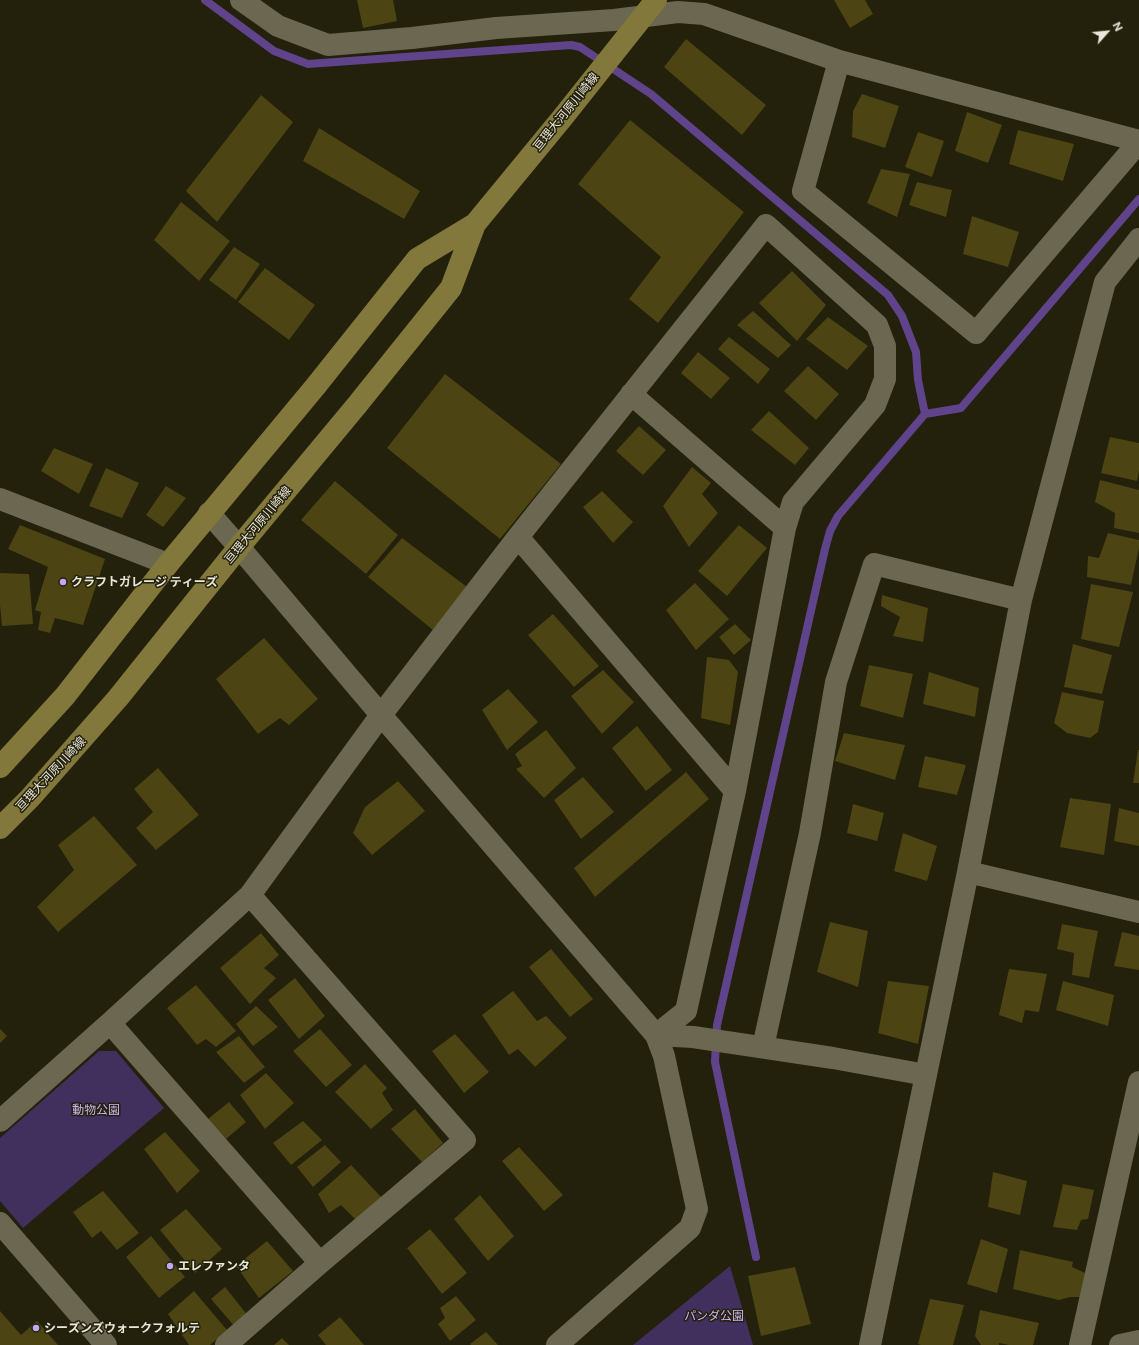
<!DOCTYPE html>
<meta charset="utf-8">
<style>
body{margin:0}
#map{position:relative;width:1139px;height:1345px;overflow:hidden;background:#23200b;font-family:"Public Sans",sans-serif}
canvas{display:block}
.north{position:absolute;left:1087px;top:12px;width:40px;height:40px;-webkit-text-stroke:3px #23200b;paint-order:stroke;rotate:63deg;font-size:11px;font-weight:700;line-height:16px;text-align:center;color:#eae8db}
.north::after{content:'';display:block;margin:auto;width:14px;height:18px;background:#eae8db;clip-path:polygon(50% 0,100% 100%,50% 72%,0 100%)}
</style>
<div id="map">
<canvas width="1139" height="1345"></canvas>
<div class="north">N</div>
</div>
<script>
const c = document.querySelector('canvas').getContext('2d');
c.lineJoin = 'round';
function fillPath(path, color) {
  c.fillStyle = color;
  c.fill(path, 'evenodd');
}
function stroke(path, color, width, dash) {
  c.strokeStyle = color;
  c.lineWidth = width;
  c.lineCap = dash ? 'butt' : 'round';
  c.setLineDash(dash || []);
  c.stroke(path);
}
function write(font, color, halo, rows, align = 'center') {
  c.font = font + ' "Public Sans","Noto Sans JP",sans-serif';
  c.lineWidth = 3;
  c.setLineDash([]);
  c.textBaseline = 'middle';
  c.strokeStyle = halo;
  c.fillStyle = color;
  for (const [text, x, y, turn = 0] of rows) {
    c.save();
    c.translate(x, y);
    c.rotate((+turn || 0) * Math.PI / 180);
    c.textAlign = isNaN(turn) ? turn : align;
    if (halo) c.strokeText(text, 0, 0);
    c.fillText(text, 0, 0);
    c.restore();
  }
}
const green = new Path2D(`
 M99 1051H116L164 1108 23 1228 0 1201V1138Z
 M730 1266 753 1345H633Z`);
const stream = new Path2D(`
 M205 0 274 51 308 64 571 45 580 47 651 94 888 295 902 316 916 352 918 380 925 414
 M756 1257 715 1062 717 1025 825 549 830 531 838 516 925 414 961 408 1139 199`);
const building = new Path2D(`
 M357 0H393L397 21 363 28Z
 M834 0H865L873 14 850 28Z
 M686 39 766 105 742 135 664 67Z
 M862 94 899 106 885 148 852 137 853 111Z
 M261 95 293 122 217 222 186 191Z
 M967 112 1002 125 988 163 955 151Z
 M630 120 744 212 658 323 629 299 661 257 578 184Z
 M319 128 420 191 404 219 303 161Z
 M1018 130 1074 144 1063 181 1009 164Z
 M918 132 944 141 932 177 905 167Z
 M881 169 910 174 897 217 867 203Z
 M917 182 952 190 946 217 909 205Z
 M181 202 230 241 199 281 154 240Z
 M972 216 1019 232 1008 267 963 254Z
 M234 247 260 264 236 300 209 280Z
 M265 268 315 305 289 340 238 302Z
 M792 271 826 305 797 341 759 303Z
 M753 311 791 345 778 358 737 325Z
 M828 317 868 346 847 370 806 339Z
 M729 337 770 369 758 384 718 349Z
 M698 352 730 378 711 399 681 373Z
 M808 366 839 394 816 420 784 391Z
 M445 374 561 464 500 539 387 448Z
 M769 411 809 448 795 465 751 430Z
 M639 426 666 450 643 475 616 451Z
 M1110 437 1139 443V471L1137 481 1101 473Z
 M54 448 93 464 79 494 41 471Z
 M692 467 711 483 702 494 718 513 689 547 663 506Z
 M106 468 139 483 122 518 89 506Z
 M1100 480 1139 490V533L1114 528 1115 513 1095 502Z
 M335 481 398 535 366 574 301 520Z
 M166 486 186 498 163 527 146 515Z
 M602 491 633 522 613 543 583 507Z
 M20 525 105 559 83 625 55 618 50 633 38 630 41 612 35 610 48 567 8 549Z
 M739 525 767 548 727 596 698 571Z
 M1108 533 1139 540V548L1131 585 1087 577 1088 556 1099 558Z
 M402 538 467 587 433 630 368 577Z
 M0 573 29 574 33 624 2 626 0 605Z
 M695 583 729 619 696 650 666 610Z
 M1091 584 1133 592 1119 647 1081 639Z
 M882 595 928 608 923 642 893 636 900 617 881 606Z
 M553 614 599 666 574 687 528 635Z
 M735 624 751 640 734 655 719 637Z
 M264 638 318 699 289 725 280 718 258 734 216 679Z
 M1073 644 1112 655 1102 694 1064 687Z
 M707 657 729 660 738 672 730 725 701 718Z
 M869 665 913 674 903 718 860 706Z
 M603 670 634 702 602 734 571 696Z
 M929 672 979 688 975 717 923 704Z
 M508 689 538 722 507 750 482 710Z
 M1062 692 1104 701 1098 732 1090 738 1067 733 1054 723Z
 M637 726 672 770 646 791 612 748Z
 M546 730 576 768 544 798 516 769 522 766 515 754Z
 M844 733 905 745 895 780 835 761Z
 M1138 750H1139V783H1133Z
 M925 756 966 765 957 795 918 787Z
 M158 768 199 815 156 850 136 828 153 812 134 789Z
 M686 772 709 799 595 897 574 868Z
 M583 777 614 812 581 839 554 800Z
 M398 781 425 811 372 855 353 833 365 807Z
 M1070 798 1111 804 1104 855 1060 847Z
 M853 804 884 813 877 841 847 833Z
 M1119 808 1139 813V846L1114 841Z
 M94 816 137 865 58 932 37 907 74 870 58 845Z
 M903 833 937 846 927 881 894 871Z
 M830 922 868 931 858 987 817 972Z
 M1062 924 1098 931 1089 978 1072 975 1074 953 1057 949Z
 M1122 932 1139 936V970L1114 966Z
 M261 933 279 955 264 968 276 978 250 1004 220 968Z
 M551 949 593 999 570 1017 529 967Z
 M1009 969 1047 974 1039 1012 1025 1010 1022 1023 999 1015Z
 M295 978 325 1016 299 1039 268 1000Z
 M888 981 929 986 918 1044 878 1033Z
 M1063 981 1114 995 1108 1026 1056 1010Z
 M196 985 236 1031 216 1047 206 1039 197 1045 167 1008Z
 M513 991 537 1021 546 1016 567 1038 535 1067 518 1049 509 1055 482 1015Z
 M256 1006 278 1027 253 1046 236 1024Z
 M0 1029 7 1036 0 1043Z
 M320 1029 352 1065 326 1087 293 1051Z
 M455 1034 489 1072 464 1093 432 1051Z
 M239 1036 265 1067 244 1083 216 1052Z
 M365 1064 387 1088 382 1093 393 1110 371 1129 335 1092Z
 M266 1073 294 1103 265 1129 240 1095Z
 M229 1102 246 1122 226 1139 208 1119Z
 M415 1109 443 1143 422 1162 391 1129Z
 M303 1121 322 1140 291 1165 273 1143Z
 M165 1132 200 1171 177 1193 144 1149Z
 M325 1145 341 1162 313 1187 297 1167Z
 M519 1147 563 1195 544 1211 502 1161Z
 M351 1165 383 1199 357 1221 341 1205 329 1213 318 1194Z
 M993 1172 1027 1181 1020 1215 988 1207Z
 M1063 1184 1094 1190 1088 1219 1081 1220 1077 1230 1053 1227Z
 M103 1191 139 1233 117 1250 101 1231 92 1238 73 1212Z
 M480 1195 514 1236 488 1261 454 1219Z
 M186 1209 222 1249 195 1273 160 1230Z
 M430 1229 467 1273 442 1294 407 1248Z
 M151 1236 185 1277 159 1298 126 1257Z
 M981 1239 1008 1249 997 1293 967 1284Z
 M267 1241 293 1271 259 1298 236 1266Z
 M1020 1250 1073 1262 1072 1267 1085 1273 1081 1297H1070L1059 1300 1013 1289Z
 M795 1267 811 1324 761 1336 748 1276Z
 M225 1287 249 1317 236 1328 211 1299Z
 M194 1291 227 1330 210 1345H189L168 1314Z
 M456 1296 476 1320 450 1341 438 1324 445 1318 440 1308Z
 M930 1299 964 1305 953 1345H921L918 1344Z
 M980 1310 1039 1323 1033 1345H1009L999 1343V1345H981L975 1336Z
 M0 1311 21 1335 37 1321 58 1345H0Z
 M340 1317 364 1345H326L318 1335Z
 M486 1332 498 1345H471L470 1344Z
 M282 1338 289 1345H274Z`);
const street = new Path2D(`
 M241 0 278 26 328 45 412 38 496 28 614 20 678 12 704 14 839 61 1139 141
 M839 61 803 191 976 333 1139 142
 M631 394 785 528
 M0 499 168 564
 M518 537 735 791
 M968 872 1139 912
 M110 1023 320 1263
 M656 1035 693 1037 833 1058 926 1075
 M763 1047 810 833 836 682 874 564 1021 600
 M0 1121 110 1023 250 895 381 715 518 537 766 225 877 325 885 346V379L875 405 793 502 785 528 735 791 686 1011 656 1035
 M0 1223 106 1345
 M226 1345 320 1263 465 1140 250 895
 M870 1345 968 872 1021 600 1105 282 1139 239
 M1080 1345 1139 1082
 M1120 1345 1139 1341`);
const secondary = new Path2D(`
 M209 513 239 547 381 715 656 1035 664 1056 697 1209 690 1228 557 1345`);
const primary = new Path2D(`
 M0 767 65 696 168 564 315 387 417 259 475 224
 M0 828 30 798 118 698 239 547 357 405 451 288 475 224 563 117 656 0`);
const markers = [
 [63,582,4,"#c2a7f2"],
 [170,1266,4,"#c2a7f2"],
 [36,1328,4,"#c2a7f2"]
];
const streetNames = [
 ["亘理大河原川崎線",566,112,-51],
 ["亘理大河原川崎線",258,525,-50],
 ["亘理大河原川崎線",51,774,-47]
];
const poiNames = [
 ["クラフトガレージ ティーズ",71,582],
 ["エレファンタ",178,1266],
 ["シーズンズウォークフォルテ",44,1328]
];
const parkNames = [
 ["動物公園",96,1110],
 ["パンダ公園",714,1316]
];
fillPath(green, '#41305d');
stroke(stream, '#60448b', 8);
fillPath(building, '#4c4412');
stroke(street, '#6b6750', 22);
stroke(secondary, '#6b6750', 22);
stroke(primary, '#82783c', 22);
for (const [x, y, r, color] of markers) {
  const dot = new Path2D();
  dot.arc(x, y, r, 0, 2 * Math.PI);
  c.fillStyle = color;
  c.fill(dot);
  stroke(dot, '#23200b', 1.5);
}
write('12px', '#eae8db', '#23200b', streetNames);
write('bold 12px', '#eae8db', '#23200b', poiNames, 'left');
write('12px', '#cbb6f3', '#23200b', parkNames);
</script>
